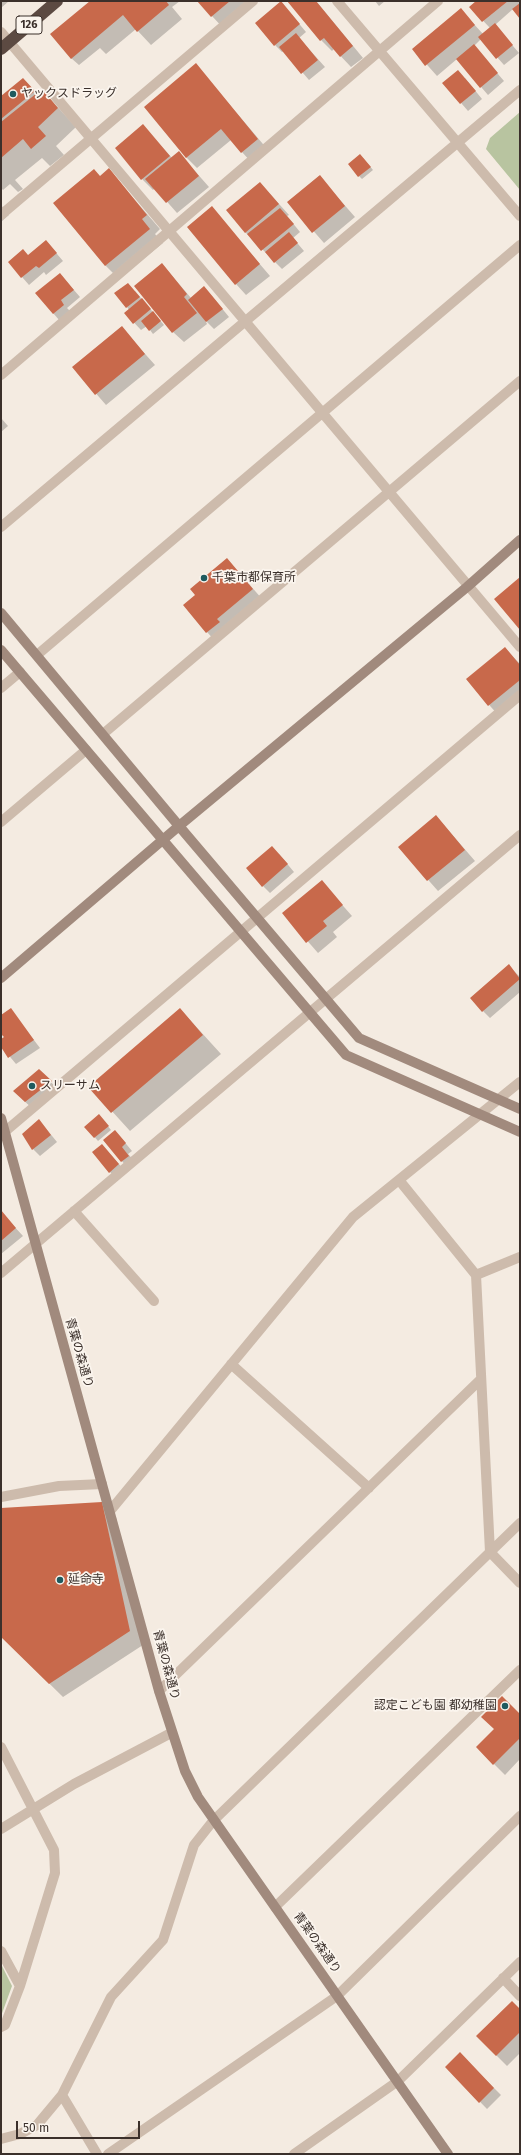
<!DOCTYPE html>
<meta charset="utf-8">
<style>
body{margin:0}
#map{position:relative;width:521px;height:2155px;overflow:hidden;background:#f4ebe1;font-family:"Fira Sans",sans-serif}
canvas{display:block}
.frame{position:absolute;inset:0;border:2px solid #3b302b;pointer-events:none}
.scale{position:absolute;left:16px;top:2121px;width:124px;height:18px;box-sizing:border-box;border:2px solid #3b302b;border-top:0;padding-left:5px;font-size:12px;line-height:14px;white-space:nowrap;color:#3b302b;-webkit-text-stroke:3px #fbf5ee;paint-order:stroke}
</style>
<div id="map">
<canvas width="521" height="2155"></canvas>
<div class="frame"></div>
<div class="scale">50 m</div>
</div>
<script>
const c = document.querySelector('canvas').getContext('2d');
c.lineJoin = 'round';
function fillPath(path, color) {
  c.fillStyle = color;
  c.fill(path, 'evenodd');
}
function stroke(path, color, width, dash) {
  c.strokeStyle = color;
  c.lineWidth = width;
  c.lineCap = dash ? 'butt' : 'round';
  c.setLineDash(dash || []);
  c.stroke(path);
}
function write(font, color, halo, rows, align = 'center') {
  c.font = font + ' "Fira Sans","Noto Sans JP",sans-serif';
  c.lineWidth = 3.5;
  c.setLineDash([]);
  c.textBaseline = 'middle';
  c.strokeStyle = halo;
  c.fillStyle = color;
  for (const [text, x, y, turn = 0] of rows) {
    c.save();
    c.translate(x, y);
    c.rotate((+turn || 0) * Math.PI / 180);
    c.textAlign = isNaN(turn) ? turn : align;
    if (halo) c.strokeText(text, 0, 0);
    c.fillText(text, 0, 0);
    c.restore();
  }
}
const green = new Path2D(`
 M520 112V190L486 149 490 138Z
 M1 1964 12 1986 1 2016Z`);
const shadow = new Path2D(`
 M1 1H9L1 8Z
 M92 1H180L172 7 182 19 151 45 136 29 106 54 100 48 79 65 71 58Z
 M198 1H243L250 9 225 30Z
 M288 1H316L363 58 351 67 334 49 332 51 321 40Z
 M375 1H385L379 6Z
 M477 1H520V18L513 9 495 25 519 53 504 65 481 39 474 46 504 81 488 95 457 59 437 76 413 49 461 10 483 34 490 28 470 7Z
 M281 2 306 32 299 38 325 67 309 80 284 51 282 52 275 45Z
 M196 65 268 150 252 163 231 140 197 168 186 157Z
 M465 78 482 99 468 111 444 83Z
 M26 82 37 94 42 90 76 127 56 146 64 155 50 166 42 158 15 180 23 189 18 192 10 184 3 190 1 188V97Z
 M143 126 172 158 179 153 209 187 177 213 155 188 153 190 142 179Z
 M363 158 373 170 362 179 359 176Z
 M109 170 160 229 155 234 163 243 119 279 105 265Z
 M319 176 355 217 324 243 288 202Z
 M260 183 289 215 287 216 300 232 293 238 304 251 282 269 245 232Z
 M1 205 9 215 1 222Z
 M212 208 270 276 246 295 236 284Z
 M46 241 63 261 46 275 44 272 29 285 9 262 28 256Z
 M162 264 191 298 211 295 229 317 214 329 205 320 207 324 184 342 173 332Z
 M60 274 80 297 67 308 71 312 60 321 53 313Z
 M135 291 164 325 153 334 147 326 141 330 125 313 129 310 127 307Z
 M121 327 155 365 106 405 73 367Z
 M1 418 8 426 1 432Z
 M227 559 263 600 217 643 207 632 197 595Z
 M505 648 520 664V699L499 716 467 680Z
 M436 816 475 861 438 891 399 847Z
 M279 854 294 872 270 893 263 886Z
 M322 882 352 916 333 932 337 937 318 953 283 913Z
 M509 966 520 977V992L490 1018 483 1011Z
 M180 1009 221 1054 130 1131 90 1087Z
 M11 1010 40 1048 16 1064 1 1046V1040L5 1038 1 1032V1016Z
 M39 1071 58 1089 33 1109 22 1099Z
 M102 1119 111 1130 98 1141 86 1127Z
 M39 1120 57 1142 40 1156 33 1149Z
 M122 1139 132 1151 128 1154 136 1163 129 1169 104 1141Z
 M102 1145 126 1172 117 1179 110 1172Z
 M1 1212 23 1236 1 1254Z
 M102 1503 116 1517 143 1645 63 1697 1 1636V1509Z
 M520 1716V1759L505 1775 477 1747 495 1729Z
 M520 2010V2053L507 2066 477 2036Z
 M460 2054 501 2095 487 2109 446 2067Z`);
const building = new Path2D(`
 M90 1H166L169 5 137 32 123 15 71 59 50 34Z
 M197 1H230L211 17Z
 M281 1 300 24 274 46 255 23Z
 M287 1H316L353 46 340 57 324 38 320 41Z
 M476 1H508L482 22 469 7Z
 M520 3V19L512 9Z
 M461 8 475 25 425 66 412 49Z
 M495 23 513 45 496 59 478 37Z
 M296 33 318 60 301 74 279 47Z
 M474 44 498 73 480 88 456 59Z
 M196 63 258 139 241 153 221 129 186 158 144 107Z
 M458 70 476 91 460 104 442 83Z
 M23 78 35 91 1 119V96Z
 M42 89 58 108 38 127 46 136 31 149 23 139 1 158V122Z
 M143 124 170 156 141 180 115 148Z
 M179 151 199 176 166 203 145 179Z
 M360 154 371 167 358 177 348 164Z
 M109 168 147 215 142 219 150 229 105 266 53 203 94 169 100 176Z
 M320 175 345 206 312 233 287 202Z
 M260 182 279 204 245 233 226 210Z
 M212 206 260 264 235 285 187 227Z
 M280 208 294 224 261 251 247 234Z
 M289 232 298 243 274 263 265 252Z
 M46 240 57 253 39 268 36 266 21 278 8 262 23 249 28 255Z
 M162 263 187 294 184 297 197 313 172 333 134 286Z
 M60 273 74 290 61 300 64 305 53 314 35 293Z
 M128 283 140 297 126 308 114 293Z
 M204 286 223 309 206 322 188 300Z
 M142 298 151 309 133 324 124 313Z
 M153 311 161 321 149 331 141 321Z
 M122 326 145 354 95 395 72 367Z
 M227 558 253 589 217 619 220 622 206 633 183 605 195 595 190 589Z
 M520 577V630L494 599Z
 M505 647 520 665V680L488 706 466 679Z
 M436 815 465 850 427 881 398 847Z
 M272 846 288 864 262 887 246 868Z
 M322 880 343 905 323 921 327 926 306 943 282 913Z
 M509 964 520 979 482 1012 470 998Z
 M11 1008 34 1040 8 1058 1 1047V1039L4 1037 1 1034V1015Z
 M180 1008 203 1035 111 1113 88 1087Z
 M39 1069 52 1081 25 1102 13 1091Z
 M99 1114 109 1126 94 1138 84 1127Z
 M39 1119 51 1135 32 1150 22 1134Z
 M115 1130 126 1143 122 1147 129 1156 121 1162 103 1140Z
 M102 1144 119 1164 109 1173 92 1152Z
 M1 1210 16 1228 1 1241Z
 M102 1502 130 1631 49 1684 1 1637V1508Z
 M502 1696 520 1714V1738L493 1765 476 1747 494 1729 481 1717Z
 M512 2001 520 2009V2032L496 2056 476 2036Z
 M460 2052 494 2088 479 2103 445 2067Z`);
const street = new Path2D(`
 M337 1 520 216
 M1 32 520 647
 M1 215 253 1
 M1 375 438 1
 M1 527 520 90
 M37 655 520 245
 M1 688 20 672
 M103 734 520 381
 M1 822 86 750
 M1 1135 520 695
 M399 1180 476 1275 490 1552 520 1583
 M74 1211 154 1301
 M1 1273 520 835
 M476 1275 520 1257
 M231 1364 369 1488
 M1 1497 59 1486 102 1484
 M110 1511 353 1217 520 1082
 M159 1691 481 1379
 M1 1747 54 1850 55 1873 20 1986 5 2025 1 2027
 M1 1829 74 1784 171 1733
 M275 1907 520 1670
 M1 1951 20 1986
 M503 1978 520 1996
 M62 2095 97 2154
 M1 2139 20 2134 37 2125 62 2095 111 1997 163 1940 194 1845 213 1821 520 1523
 M108 2154 337 1996 520 1816
 M294 2154 398 2081 520 1962`);
const secondary = new Path2D(`
 M1 613 179 826 359 1038 520 1109
 M1 650 346 1055 520 1132
 M1 978 179 826 467 587 520 540
 M1 1118 159 1691 185 1771 198 1797 448 2154`);
const highway = new Path2D(`
 M1 49 57 1`);
const markers = [
 [13,94,4,"#1f5a5e"],
 [204,578,4,"#1f5a5e"],
 [32,1086,4,"#1f5a5e"],
 [60,1580,4,"#1f5a5e"],
 [505,1706,4,"#1f5a5e"]
];
const shields = [
 [29,25,26]
];
const shieldNames = [
 ["126",29,25]
];
const poiNames = [
 ["ヤックスドラッグ",21,94],
 ["千葉市都保育所",212,578],
 ["スリーサム",40,1086],
 ["延命寺",68,1580],
 ["認定こども園 都幼稚園",497,1706,"right"]
];
const streetNames = [
 ["青葉の森通り",79,1353,74],
 ["青葉の森通り",166,1665,75],
 ["青葉の森通り",317,1943,55]
];
fillPath(green, '#b8c4a0');
fillPath(shadow, '#0003');
fillPath(building, '#c8694b');
stroke(street, '#cdbbac', 10);
stroke(secondary, '#a18a7d', 10);
stroke(highway, '#5c4a42', 12);
for (const [x, y, r, color] of markers) {
  const dot = new Path2D();
  dot.arc(x, y, r, 0, 2 * Math.PI);
  c.fillStyle = color;
  c.fill(dot);
  stroke(dot, '#fbf5ee', 1.5);
}
for (const [x, y, w] of shields) {
  const box = new Path2D();
  box.roundRect(x - w / 2, y - 9, w, 18, 3);
  c.fillStyle = '#fbf5ee';
  c.fill(box);
  stroke(box, '#3b302b', 1);
}
write('bold 11px', '#3b302b', null, shieldNames);
write('12px', '#3b302b', '#fbf5ee', poiNames, 'left');
write('12px', '#3b302b', '#fbf5ee', streetNames);
</script>
